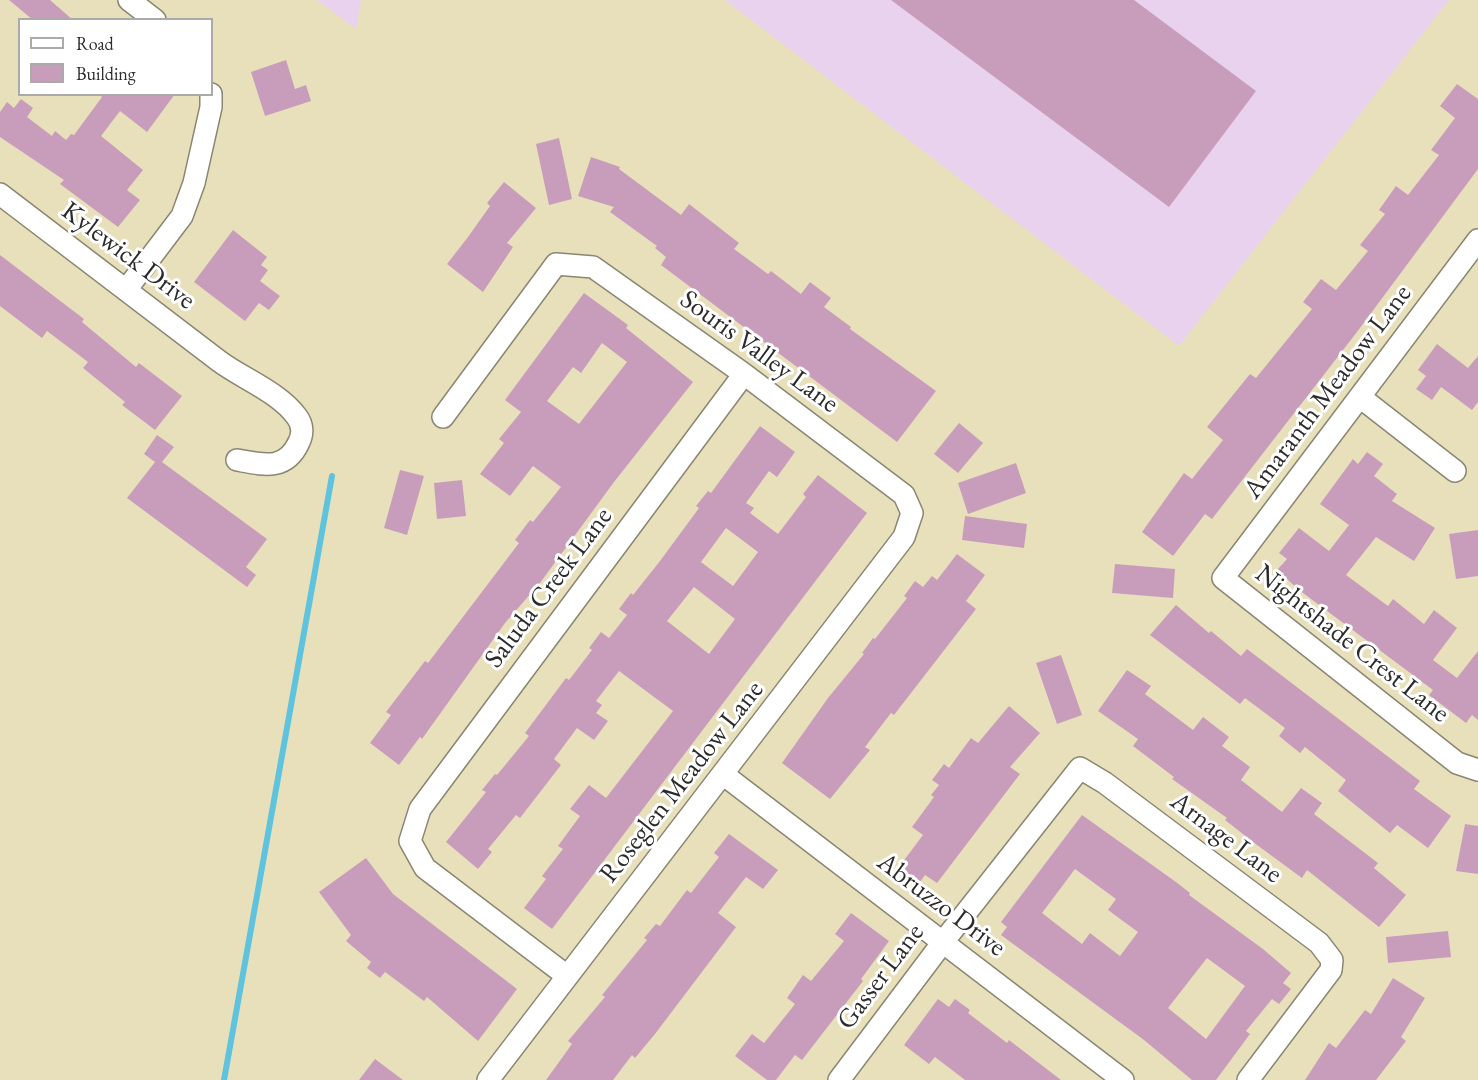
<!DOCTYPE html>
<style>
body{margin:0}
#map{position:relative;width:1478px;height:1080px;overflow:hidden;background:#e8e0bb;font-family:"EB Garamond",serif}
canvas{display:block}
.legend{position:absolute;left:18px;top:18px;width:195px;height:78px;box-sizing:border-box;background:#fff;border:2px solid #aaa;margin:0;padding:8px 10px;list-style:none;font-size:18px;color:#2b2b2b}
.legend li{display:flex;align-items:center;gap:12px;height:30px}
.legend b{width:30px;border:2px solid #aaa}
</style>
<div id="map">
<canvas width="1478" height="1080"></canvas>
<ul class="legend">
<li><b style="height:8px;background:#fff"></b>Road</li>
<li><b style="height:16px;background:#c89dbc"></b>Building</li>
</ul>
</div>
<script>
const c = document.querySelector('canvas').getContext('2d');
c.lineJoin = 'round';
function fillPath(path, color) {
  c.fillStyle = color;
  c.fill(path, 'evenodd');
}
function stroke(path, color, width, dash) {
  c.strokeStyle = color;
  c.lineWidth = width;
  c.lineCap = dash ? 'butt' : 'round';
  c.setLineDash(dash || []);
  c.stroke(path);
}
function write(font, color, halo, rows, align = 'center') {
  c.font = font + ' "EB Garamond",serif';
  c.lineWidth = 6;
  c.setLineDash([]);
  c.textBaseline = 'middle';
  c.strokeStyle = halo;
  c.fillStyle = color;
  for (const [text, x, y, turn = 0] of rows) {
    c.save();
    c.translate(x, y);
    c.rotate((+turn || 0) * Math.PI / 180);
    c.textAlign = isNaN(turn) ? turn : align;
    if (halo) c.strokeText(text, 0, 0);
    c.fillText(text, 0, 0);
    c.restore();
  }
}
const built = new Path2D(`
 M317 0H361L356 29Z
 M725 0H1449L1179 346Z`);
const stream = new Path2D(`
 M224 1080 332 476`);
const building = new Path2D(`
 M9 0H50L73 20H33Z
 M891 0H1134L1256 91 1169 207Z
 M286 60 295 89 306 85 311 101 265 116 251 72Z
 M1457 84 1478 99V169L1357 332 1212 519 1205 514 1173 556 1142 532 1184 473 1192 479 1223 440 1207 427 1250 374 1256 378 1312 309 1303 302 1321 279 1336 290 1368 251 1360 245 1385 214 1379 210 1396 186 1408 195 1439 155 1431 150 1455 118 1440 106Z
 M98 94H175L147 132 120 111 101 136 143 170 127 190 140 200 118 227 60 184 64 180 0 137V112L7 102 14 108 21 99 33 108 27 117 52 136 55 131 66 140 71 134 74 135 102 97Z
 M559 138 572 199 549 205 536 144Z
 M591 157 620 167 619 169 681 215 689 204 739 243 734 249 768 274 771 271 801 294 810 282 831 298 824 307 851 327 850 329 936 391 897 442 661 265 666 257 655 248 657 246 610 212 614 207 578 196Z
 M504 182 536 208 507 243 513 247 483 292 447 264 468 237 490 206 487 203Z
 M233 230 267 257 261 265 268 270 260 281 280 296 269 310 259 303 245 321 194 282Z
 M0 255 84 319 82 322 136 367 139 363 182 396 155 430 122 405 125 402 83 368 88 362 47 331 42 338 0 306Z
 M584 293 628 325 626 328 693 382 614 482 540 583 505 623 422 739 420 737 399 765 370 743 391 715 386 712 425 661 428 663 519 543 515 540 530 520 533 522 561 487 533 466 510 496 480 474 504 443 499 439 521 412 505 400ZM602 343 627 362 579 424 547 401 573 367 581 373Z
 M1437 344 1468 368 1478 356V402L1472 410 1441 387 1432 400 1416 389 1426 376 1418 370Z
 M959 423 983 443 958 473 934 454Z
 M760 426 795 452 777 477 769 471 746 503 754 508 750 513 778 534 806 497 803 494 818 475 867 513 552 929 524 908 546 879 542 876 563 849 558 846 580 816 570 809 589 785 606 798 673 711 619 671 596 701 602 705 596 713 608 721 594 740 577 728 554 759 561 765 520 818 516 815 488 849 492 852 478 869 446 842 486 792 482 790 495 774 497 775 529 736 525 733 566 678 569 680 592 650 589 648 601 632 609 638 627 615 619 609 631 593 633 595 660 561 699 508 696 506 708 491 711 493ZM726 528 758 552 733 586 701 562ZM694 587 735 619 709 654 667 621Z
 M157 435 174 447 162 462 267 539 246 567 256 575 247 587 127 498 155 462 144 454Z
 M1367 452 1383 464 1374 476 1397 494 1392 501 1435 528 1414 561 1376 537 1346 575 1388 606 1393 599 1424 624 1434 610 1457 628 1433 660 1457 678 1478 651V720L1472 715 1466 723 1429 695 1433 690 1299 590 1277 570 1287 559 1279 553 1299 528 1329 551 1349 525 1320 504 1353 459 1358 464Z
 M1016 463 1026 493 968 514 958 483Z
 M400 470 424 476 407 535 384 528Z
 M462 480 466 516 437 519 434 483Z
 M965 516 1027 524 1024 548 962 540Z
 M1478 530V576L1456 579 1449 534Z
 M957 554 985 575 966 601 976 609 894 715 891 713 865 747 870 750 830 799 782 763 828 698 864 654 862 653 873 638 875 639 907 598 904 596 915 581 923 587 932 576 937 580Z
 M1115 564 1175 569 1173 598 1112 593Z
 M1176 605 1209 633 1211 631 1241 656 1247 649 1420 781 1414 789 1451 816 1428 848 1397 825 1390 833 1338 791 1346 780 1305 747 1300 753 1279 736 1285 728 1245 698 1240 704 1150 635Z
 M1061 655 1082 715 1057 724 1036 663Z
 M1127 670 1151 686 1145 694 1193 730 1203 717 1229 737 1222 746 1250 767 1241 780 1282 812 1301 788 1322 803 1314 814 1378 863 1374 868 1406 895 1379 927 1307 870 1302 878 1257 845 1225 820 1227 818 1172 779 1174 777 1133 746 1138 739 1098 711Z
 M1009 706 1040 733 1010 767 1020 774 937 883 925 875 920 882 899 867 923 835 912 827 934 797 931 795 939 785 932 780 944 764 949 768 971 738 978 743Z
 M1082 815 1176 882 1190 893 1189 895 1263 949 1291 973 1283 983 1291 989 1279 1004 1272 999 1246 1031 1250 1034 1216 1080H1192L1144 1040 1001 935 1007 927 1001 922ZM1075 869 1116 899 1108 910 1138 932 1120 956 1090 933 1082 944 1042 913ZM1207 958 1245 986 1206 1039 1168 1008Z
 M1465 824 1478 826V874L1456 871Z
 M729 834 778 870 763 889 746 877 718 913 736 927 655 1034 635 1058 632 1055 613 1080H546L572 1044 568 1041 605 997 602 995 647 940 644 938 656 924 660 926 687 890 691 893 719 857 714 853Z
 M366 858 393 894 517 989 478 1041 427 997 424 1001 385 972 380 978 367 968 371 962 346 941 351 935 319 892Z
 M851 913 889 941 861 979 863 981 802 1060 795 1055 776 1080H767L735 1056 752 1034 764 1043 795 1004 787 998 803 975 811 981 844 941 835 934Z
 M1448 931 1451 957 1388 963 1386 937Z
 M1393 978 1425 998 1401 1037 1406 1041 1376 1080H1305L1329 1043 1336 1048 1365 1010 1371 1014Z
 M938 999 949 1007 955 999 970 1010 968 1013 1007 1043 1009 1040 1061 1080H965L935 1057 929 1064 904 1045Z
 M375 1059 403 1080H359Z`);
const minor = new Path2D(`
 M129 0 155 20
 M0 194C73 249 146 305 219 361 243 379 279 392 297 417 303 425 303 434 299 442 286 471 264 465 237 460
 M1478 240 1223 578 1457 763 1478 770
 M126 290 182 216 194 183 211 107V94
 M1360 397 1455 471
 M443 417 556 264 593 267 744 374 904 495 912 513 904 537 488 1080
 M724 775 1123 1080
 M567 976 425 868 410 841 420 809 744 374
 M839 1080 943 942 1080 768 1105 783 1319 943 1332 960 1331 970 1248 1080`);
const streetNames = [
 ["Kylewick Drive",128,256,37],
 ["Souris Valley Lane",759,352,36],
 ["Amaranth Meadow Lane",1328,392,-53],
 ["Saluda Creek Lane",549,588,-53],
 ["Nightshade Crest Lane",1352,644,38],
 ["Roseglen Meadow Lane",682,782,-52],
 ["Arnage Lane",1226,838,37],
 ["Abruzzo Drive",941,905,37],
 ["Gasser Lane",881,977,-53]
];
fillPath(built, '#e9d2ed');
stroke(stream, '#5fc3dd', 6);
fillPath(building, '#c89dbc');
stroke(minor, '#8a8673', 24);
stroke(minor, '#fff', 21);
write('27px', '#2b2b2b', '#fff', streetNames);
</script>
